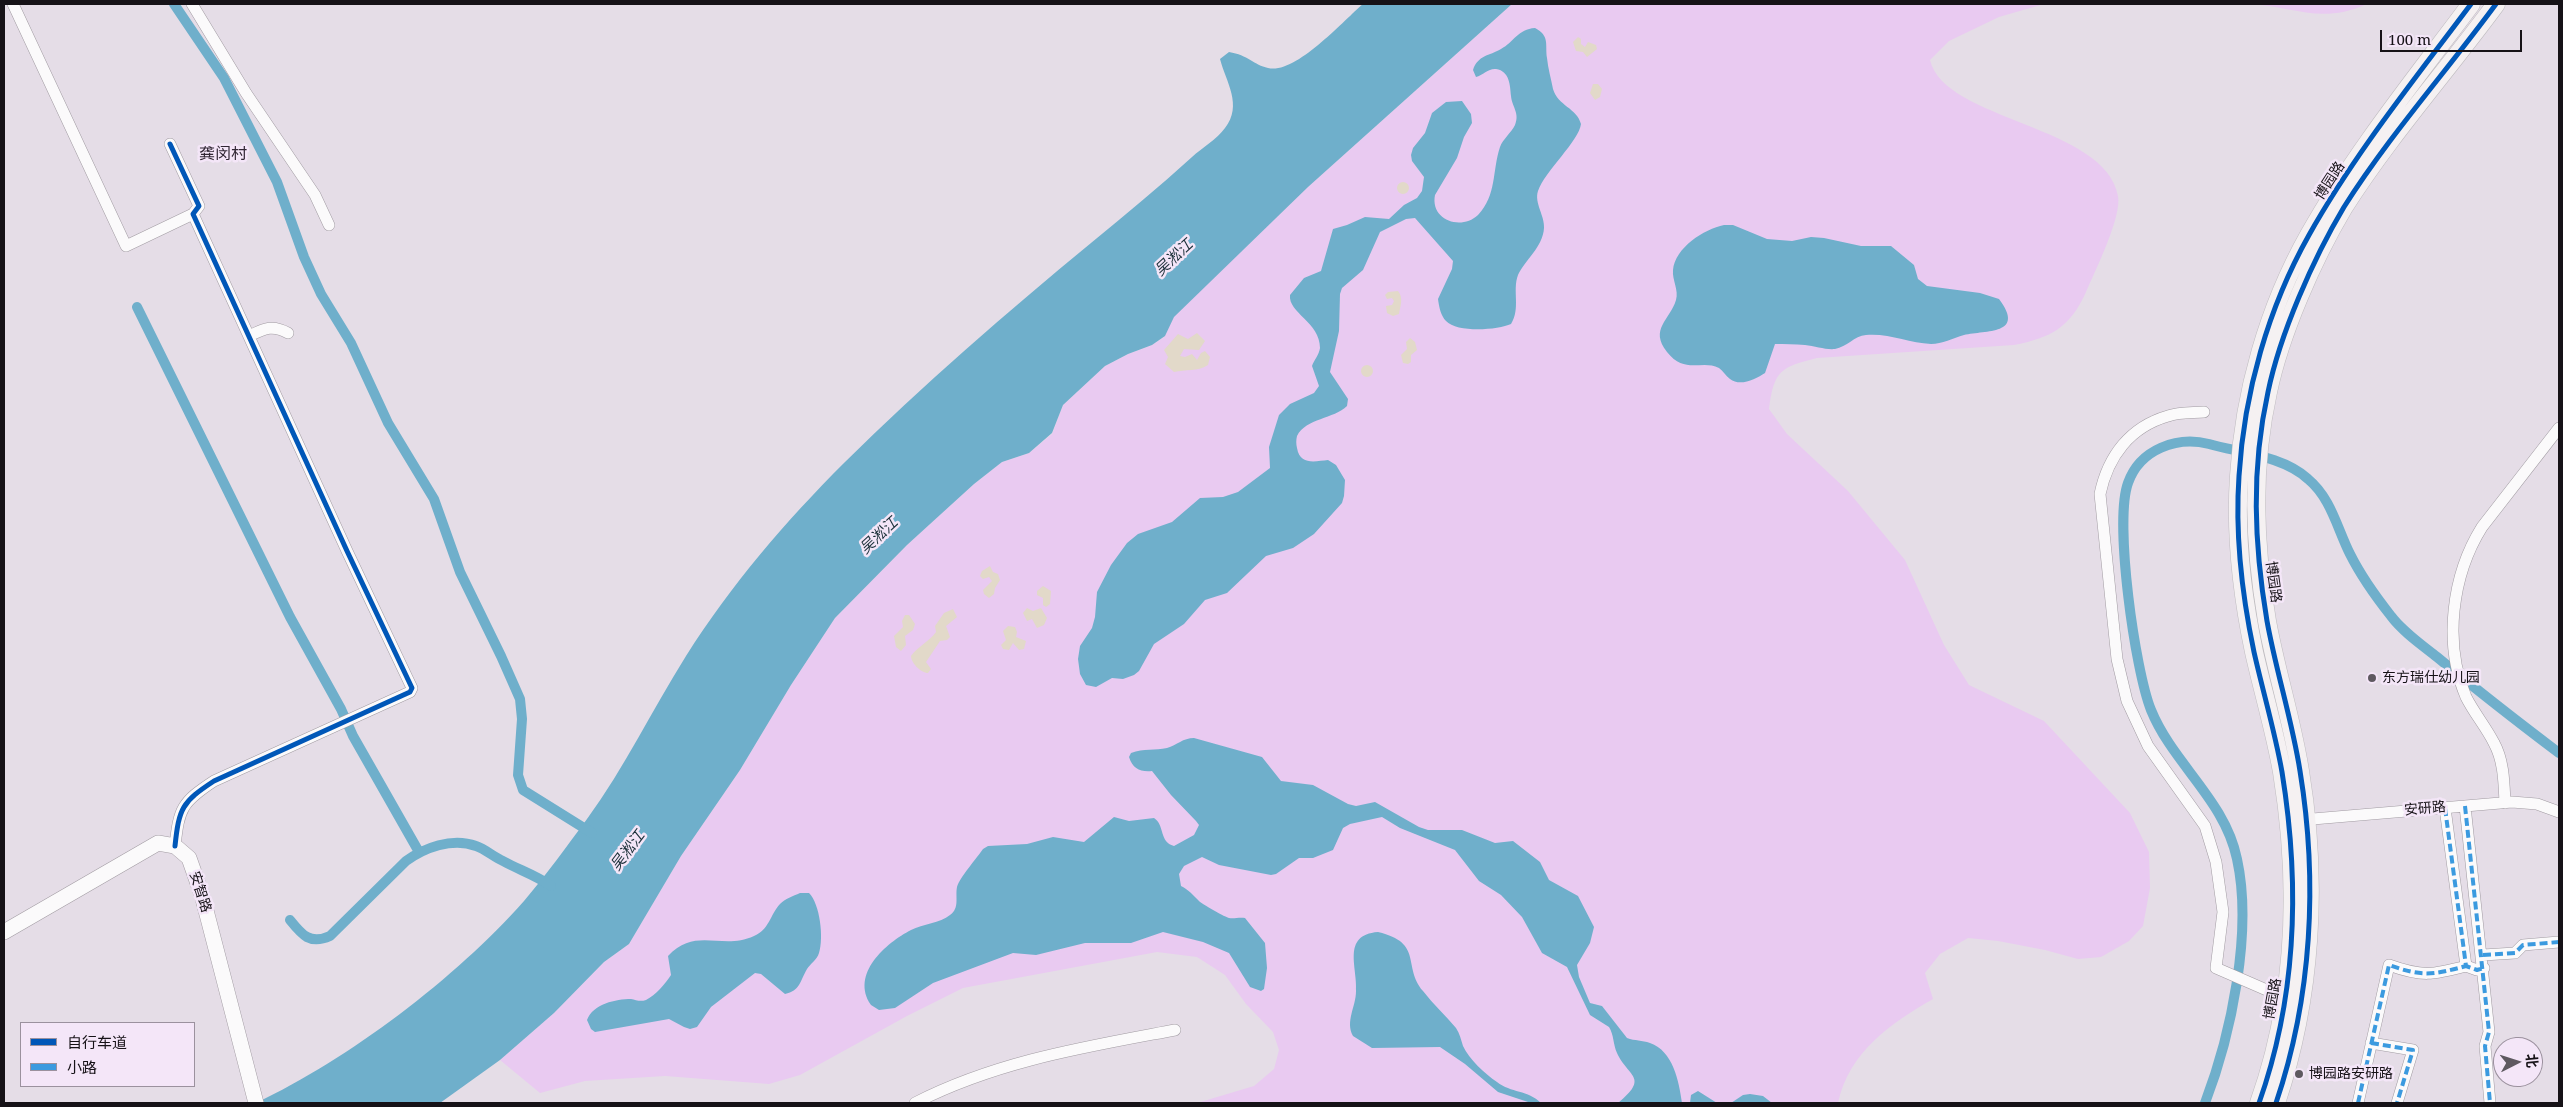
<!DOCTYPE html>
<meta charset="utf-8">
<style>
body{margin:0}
#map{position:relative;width:2563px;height:1107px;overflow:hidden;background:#e5dde7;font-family:"Noto Serif","Noto Sans SC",serif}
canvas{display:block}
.frame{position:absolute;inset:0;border:5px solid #161217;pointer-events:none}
.legend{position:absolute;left:20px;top:1022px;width:175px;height:65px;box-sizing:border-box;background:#f4e6f8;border:1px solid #9b919e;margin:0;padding:6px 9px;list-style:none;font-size:15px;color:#161217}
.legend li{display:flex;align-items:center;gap:10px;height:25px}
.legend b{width:25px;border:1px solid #9b919e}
.north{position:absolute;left:2493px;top:1037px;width:50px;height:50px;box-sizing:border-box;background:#f4e6f8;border:1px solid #9b919e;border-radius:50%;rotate:85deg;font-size:14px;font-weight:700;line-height:20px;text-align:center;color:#161217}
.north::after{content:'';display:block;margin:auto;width:18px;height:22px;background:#5e5960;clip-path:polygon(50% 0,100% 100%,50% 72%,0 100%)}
.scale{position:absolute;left:2380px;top:30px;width:142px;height:22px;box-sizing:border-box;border:2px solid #161217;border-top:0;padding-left:6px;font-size:15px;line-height:18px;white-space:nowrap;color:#161217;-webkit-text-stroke:4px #f4e6f8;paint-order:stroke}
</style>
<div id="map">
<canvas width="2563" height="1107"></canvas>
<div class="frame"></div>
<ul class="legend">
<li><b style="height:6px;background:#0057b8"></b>自行车道</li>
<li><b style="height:6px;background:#3b9adf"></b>小路</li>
</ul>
<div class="north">北</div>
<div class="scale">100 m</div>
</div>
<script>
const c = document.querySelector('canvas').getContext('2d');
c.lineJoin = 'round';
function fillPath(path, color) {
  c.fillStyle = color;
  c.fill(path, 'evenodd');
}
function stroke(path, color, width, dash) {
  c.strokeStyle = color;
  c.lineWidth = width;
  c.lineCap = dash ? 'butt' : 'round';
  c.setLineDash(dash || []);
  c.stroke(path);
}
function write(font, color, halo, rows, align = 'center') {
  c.font = font + ' "Noto Serif","Noto Sans SC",serif';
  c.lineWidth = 5;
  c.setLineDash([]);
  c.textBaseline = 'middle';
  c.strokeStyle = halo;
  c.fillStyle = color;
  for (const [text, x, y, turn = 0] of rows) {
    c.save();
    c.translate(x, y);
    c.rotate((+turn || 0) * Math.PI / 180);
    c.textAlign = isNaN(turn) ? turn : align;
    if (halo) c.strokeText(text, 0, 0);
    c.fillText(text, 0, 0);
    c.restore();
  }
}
const green = new Path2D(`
 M1512 4H2044L1999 17 1949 41 1930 60C1944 121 2106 125 2118 196 2122 217 2095 271 2086 292 2070 328 2050 338 2014 345L1817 358C1781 367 1774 370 1769 409L1787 434 1848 491 1905 560 1944 645 1969 685 2044 721 2130 813 2149 852 2150 888 2143 926 2129 941 2101 957 2078 959 2045 950 1998 941 1968 938 1940 954 1925 973 1933 999C1891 1023 1849 1052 1838 1103H1197L1254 1086 1274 1069 1279 1050 1273 1032 1246 1004 1225 975 1197 957 1157 952 963 988 907 1016 800 1075 769 1084 665 1076 585 1081 540 1093 500 1060 554 1013 604 962 629 944 681 856 740 770 791 685 835 618 907 545 974 484 1002 462 1029 453 1052 434 1063 405 1105 366 1128 354 1152 345 1164 337 1173 317 1308 187Z
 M2248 4H2367C2320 25 2295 6 2248 4Z`);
const sand = new Path2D(`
 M1578 37 1581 39V44L1585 47 1588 42 1596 45 1597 49 1587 57 1583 52 1576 51 1573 42Z
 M1593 84H1598L1602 89 1600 97 1595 100 1590 93Z
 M1397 188a6 6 0 1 1 12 0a6 6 0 1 1-12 0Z
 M1398 291C1404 298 1400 307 1399 314L1393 316 1387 313 1386 306 1392 305 1394 301 1392 298 1387 299 1385 295 1388 292Z
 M1178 334 1188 339 1197 333 1205 341 1199 350 1184 349 1180 356 1185 357 1192 354 1197 360 1201 353 1205 351 1210 357 1208 365C1197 372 1186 369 1174 372L1165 364 1168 357 1164 350Z
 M1410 338 1415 342 1417 350 1411 355V362L1408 364 1403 363 1401 355 1407 349 1406 342Z
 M1361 371a6 6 0 1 1 12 0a6 6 0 1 1-12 0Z
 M990 566 993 572 998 574 1000 580 995 588 994 594 989 598 984 594 983 590 992 581 989 577 983 579 980 576 982 571Z
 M1043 586 1051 591 1050 604 1046 607 1043 605V598L1037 595V591Z
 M1027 608 1033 611 1041 608 1047 618 1044 625 1037 628 1032 619 1027 621 1023 613Z
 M953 609 957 617 946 626 950 637 947 640 940 641 926 662 931 669 928 673C921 673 911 663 911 656 918 646 929 642 936 632L935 626 944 613Z
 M905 615H909L915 624 913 630 905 636 906 645 901 651 896 647 894 636 903 627 902 621Z
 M1008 626 1015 627 1017 632 1016 637 1026 641 1024 649 1019 650 1013 643 1009 650 1003 649 1001 645 1006 640 1003 631Z`);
const water = new Path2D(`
 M1363 4H1512L1308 187 1174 317 1165 336 1152 345 1128 354 1105 366 1063 405 1052 433 1029 453 1002 462 974 484 907 545 835 618 791 685 740 770 681 856 629 944 604 962 554 1013 500 1060 440 1103H256C349 1059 456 978 524 901 546 875 567 846 587 819 625 767 652 710 686 656 731 585 785 522 844 463 923 385 1006 313 1091 243 1125 215 1159 187 1192 157 1202 148 1217 139 1225 128 1243 105 1226 82 1220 59L1229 52C1248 55 1254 65 1268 68 1295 75 1343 21 1363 4Z
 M1535 28C1550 36 1545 44 1547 58 1548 68 1551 79 1553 89 1558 106 1577 108 1581 124 1579 141 1545 171 1538 191 1534 203 1545 216 1544 228 1543 247 1525 260 1518 275 1512 291 1521 308 1511 324 1498 330 1457 333 1446 321 1441 316 1439 307 1438 299L1452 269 1453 261 1415 218 1406 219 1380 232 1363 270 1342 288 1340 294 1339 331 1330 372 1348 399 1347 406C1334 419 1306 418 1297 436 1296 440 1296 444 1297 448 1300 466 1316 461 1328 460L1336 465 1345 480 1344 496 1342 503 1314 534 1293 548 1266 556 1227 593 1205 600 1184 624 1154 644 1139 671 1134 675 1123 679 1112 678 1096 687 1086 685 1080 674 1078 659 1080 646 1092 628 1095 617 1097 592 1111 565 1127 543 1138 534 1172 522 1200 498 1223 497 1238 492 1270 468 1269 447 1279 415 1290 404 1314 393 1319 386 1312 366C1314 360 1319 355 1320 348 1320 322 1288 313 1290 295L1304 278 1321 271 1333 229 1347 225 1365 217 1389 219 1404 205 1417 198 1422 191 1424 177 1412 161 1411 155 1413 148 1425 133 1432 113 1446 102 1462 101 1471 114 1472 123 1464 137 1457 158 1435 195C1430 220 1461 231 1478 215 1497 195 1492 171 1500 147 1503 139 1511 133 1515 125 1520 113 1512 107 1511 96 1510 86 1510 71 1496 69 1489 68 1483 75 1476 77L1473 70C1478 55 1489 56 1501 49 1514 42 1518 29 1535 28Z
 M1724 225H1733L1767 239 1792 241 1811 237 1824 238 1861 246H1891L1914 265 1918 279 1927 286 1980 293 1999 299C2026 335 1986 330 1964 335 1953 338 1942 344 1931 344 1909 343 1889 333 1866 335 1854 336 1847 347 1835 349 1826 350 1815 346 1805 345 1795 344 1785 344 1775 344L1765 373C1756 379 1740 387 1730 379 1726 376 1723 371 1719 368 1702 359 1685 375 1667 352 1649 329 1670 320 1676 300 1679 290 1672 280 1673 270 1675 248 1704 229 1724 225Z
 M1194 738 1262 757 1281 781 1313 785 1348 804 1356 806 1375 802 1419 827 1428 830H1462L1495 843 1513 841 1540 862 1549 880 1578 896 1594 927 1590 943 1577 965 1579 977 1590 1003 1602 1006 1627 1038C1635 1041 1642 1040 1650 1043 1673 1051 1679 1081 1682 1103H1618C1650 1077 1628 1077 1617 1053 1613 1044 1614 1035 1609 1027L1590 1015 1567 967 1542 953 1522 917 1501 895 1479 881 1455 850 1400 828 1382 817 1350 824 1343 828 1333 850 1313 858H1299L1276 874 1271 875 1219 865 1202 857 1184 866 1179 874 1181 886C1189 890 1193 895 1199 901 1200 903 1227 918 1229 918 1234 919 1239 917 1245 918L1265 943 1267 968 1264 989 1261 991 1250 987 1229 953 1203 942 1163 932 1131 943H1085L1036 955 1013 953 933 983 895 1008 879 1010 871 1005C850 974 886 943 911 930 923 924 940 923 950 915 960 908 955 897 957 887 960 877 977 858 983 849L988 846 1027 844 1053 837 1084 842 1114 817 1129 821 1154 818C1165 825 1159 842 1174 846L1194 835 1199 825 1196 821 1171 795 1152 771C1140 772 1133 769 1129 757L1131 753C1144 748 1155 751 1167 748 1177 745 1183 738 1194 738Z
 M800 893H809C820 904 824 938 819 953 817 960 810 964 807 969 800 981 800 991 785 994L761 974 755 973 711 1007 697 1027 690 1029 684 1027 669 1019 595 1032 591 1029 587 1020C593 1004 616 999 631 999 636 1000 640 1002 646 1000 656 995 665 984 671 975L668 956C696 926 722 951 754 936 769 930 770 915 780 904 785 899 793 896 800 893Z
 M1378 932C1424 943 1402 966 1423 991 1433 1004 1445 1015 1456 1028 1460 1034 1461 1040 1463 1046 1469 1059 1485 1074 1497 1082 1511 1093 1528 1090 1541 1103H1531L1498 1092 1465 1064 1440 1047 1372 1048 1353 1036C1345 1021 1356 1007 1356 991 1358 968 1341 935 1378 932Z
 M1698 1091 1717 1103H1690L1691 1095Z
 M1750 1094 1763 1096 1772 1103H1731L1743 1095Z`);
const canal = new Path2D(`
 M174 4 224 78 277 182 304 257 321 294 351 343 388 423 434 499 460 572 501 656 520 699 522 719 518 775 523 790 592 833
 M137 307 290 617 341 709 353 736 419 852
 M290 920C302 935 310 945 330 936L406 861C424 848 452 837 476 846 485 849 494 857 503 861 519 870 536 875 551 886
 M2205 1103C2231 1035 2253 932 2237 859 2225 800 2173 764 2151 710 2135 670 2114 522 2128 483 2140 449 2177 436 2209 444 2241 453 2283 456 2308 479 2331 498 2337 528 2350 554 2361 576 2376 597 2391 616 2403 632 2422 645 2437 657 2477 690 2518 722 2559 753`);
const street = new Path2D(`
 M13 4 126 246 193 214
 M192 4 246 93 315 195 329 225
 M170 144 199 206 193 214 347 551 412 688 410 692 214 781C182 802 179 808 175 846
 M249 336C264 329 272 324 288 333
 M2204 412C2192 413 2179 412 2168 416 2130 427 2108 456 2100 494L2117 659 2127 701 2148 746 2205 826 2216 862 2223 912 2216 968 2285 998
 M2505 803C2504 783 2504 761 2494 743 2486 727 2474 713 2466 697 2443 643 2452 575 2482 527L2559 428
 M2465 806 2489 1032 2485 1046 2490 1103
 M2445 808 2466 966 2477 970 2484 968
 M2301 820 2512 802 2537 804 2559 812
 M2483 955 2515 953 2523 945 2559 942
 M2371 1043 2413 1050 2397 1103
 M915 1103C997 1061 1085 1047 1175 1030
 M2358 1103 2389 965C2422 977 2433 975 2466 966`);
const secondary = new Path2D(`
 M4 932 158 843 175 846 189 858 202 895 256 1103`);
const primary = new Path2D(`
 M2259 1103C2297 996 2300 883 2282 772 2275 732 2263 692 2254 652 2242 595 2235 534 2239 476 2244 393 2268 308 2309 235 2355 153 2415 79 2471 4
 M2276 1103C2312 997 2318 881 2300 771 2292 720 2276 671 2267 621 2254 544 2251 469 2268 392 2280 334 2313 259 2344 207 2389 136 2446 72 2496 4`);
const quiet = new Path2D(`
 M2465 806 2489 1032 2485 1046 2490 1103
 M2445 808 2466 966 2477 970 2484 968
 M2483 955 2515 953 2523 945 2559 942
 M2371 1043 2413 1050 2397 1103
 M2358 1103 2389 965C2422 977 2433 975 2466 966`);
const cycleway = new Path2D(`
 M170 144 199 206 193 214 347 551 412 688 410 692 214 781C182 802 179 808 175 846
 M2259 1103C2297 996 2300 883 2282 772 2275 732 2263 692 2254 652 2242 595 2235 534 2239 476 2244 393 2268 308 2309 235 2355 153 2415 79 2471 4
 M2276 1103C2312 997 2318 881 2300 771 2292 720 2276 671 2267 621 2254 544 2251 469 2268 392 2280 334 2313 259 2344 207 2389 136 2446 72 2496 4`);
const markers = [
 [2372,678,5,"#5e5960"],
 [2299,1074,5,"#5e5960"]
];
const streetNames = [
 ["博园路",2330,181,-57],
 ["博园路",2273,582,82],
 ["安研路",2425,809,-5],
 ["安智路",200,892,72],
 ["博园路",2273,999,-80]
];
const poiNames = [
 ["东方瑞仕幼儿园",2382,678],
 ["博园路安研路",2309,1074]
];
const waterNames = [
 ["吴淞江",1174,258,-43],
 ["吴淞江",879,536,-43],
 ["吴淞江",628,851,-53]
];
const quarterNames = [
 ["龚闵村",223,154]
];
fillPath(green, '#e9caf1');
fillPath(sand, '#e2d9c9');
fillPath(water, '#6fafcb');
stroke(canal, '#6fafcb', 10);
stroke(street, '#a19ba2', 12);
stroke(secondary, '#a19ba2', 16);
stroke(primary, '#bebbbf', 19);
stroke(street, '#fbfafb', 11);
stroke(secondary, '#fbfafb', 15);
stroke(primary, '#f5f1f2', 18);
stroke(quiet, '#3b9adf', 4, [8, 4]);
stroke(cycleway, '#0057b8', 5);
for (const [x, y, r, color] of markers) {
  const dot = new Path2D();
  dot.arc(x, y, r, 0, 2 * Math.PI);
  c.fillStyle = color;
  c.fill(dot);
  stroke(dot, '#f4e6f8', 2);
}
write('14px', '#161217', '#f4e6f8', streetNames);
write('14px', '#161217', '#f4e6f8', poiNames, 'left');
write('italic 15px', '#1a2f38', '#f4e6f8', waterNames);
write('16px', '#312734', '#f4e6f8', quarterNames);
</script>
